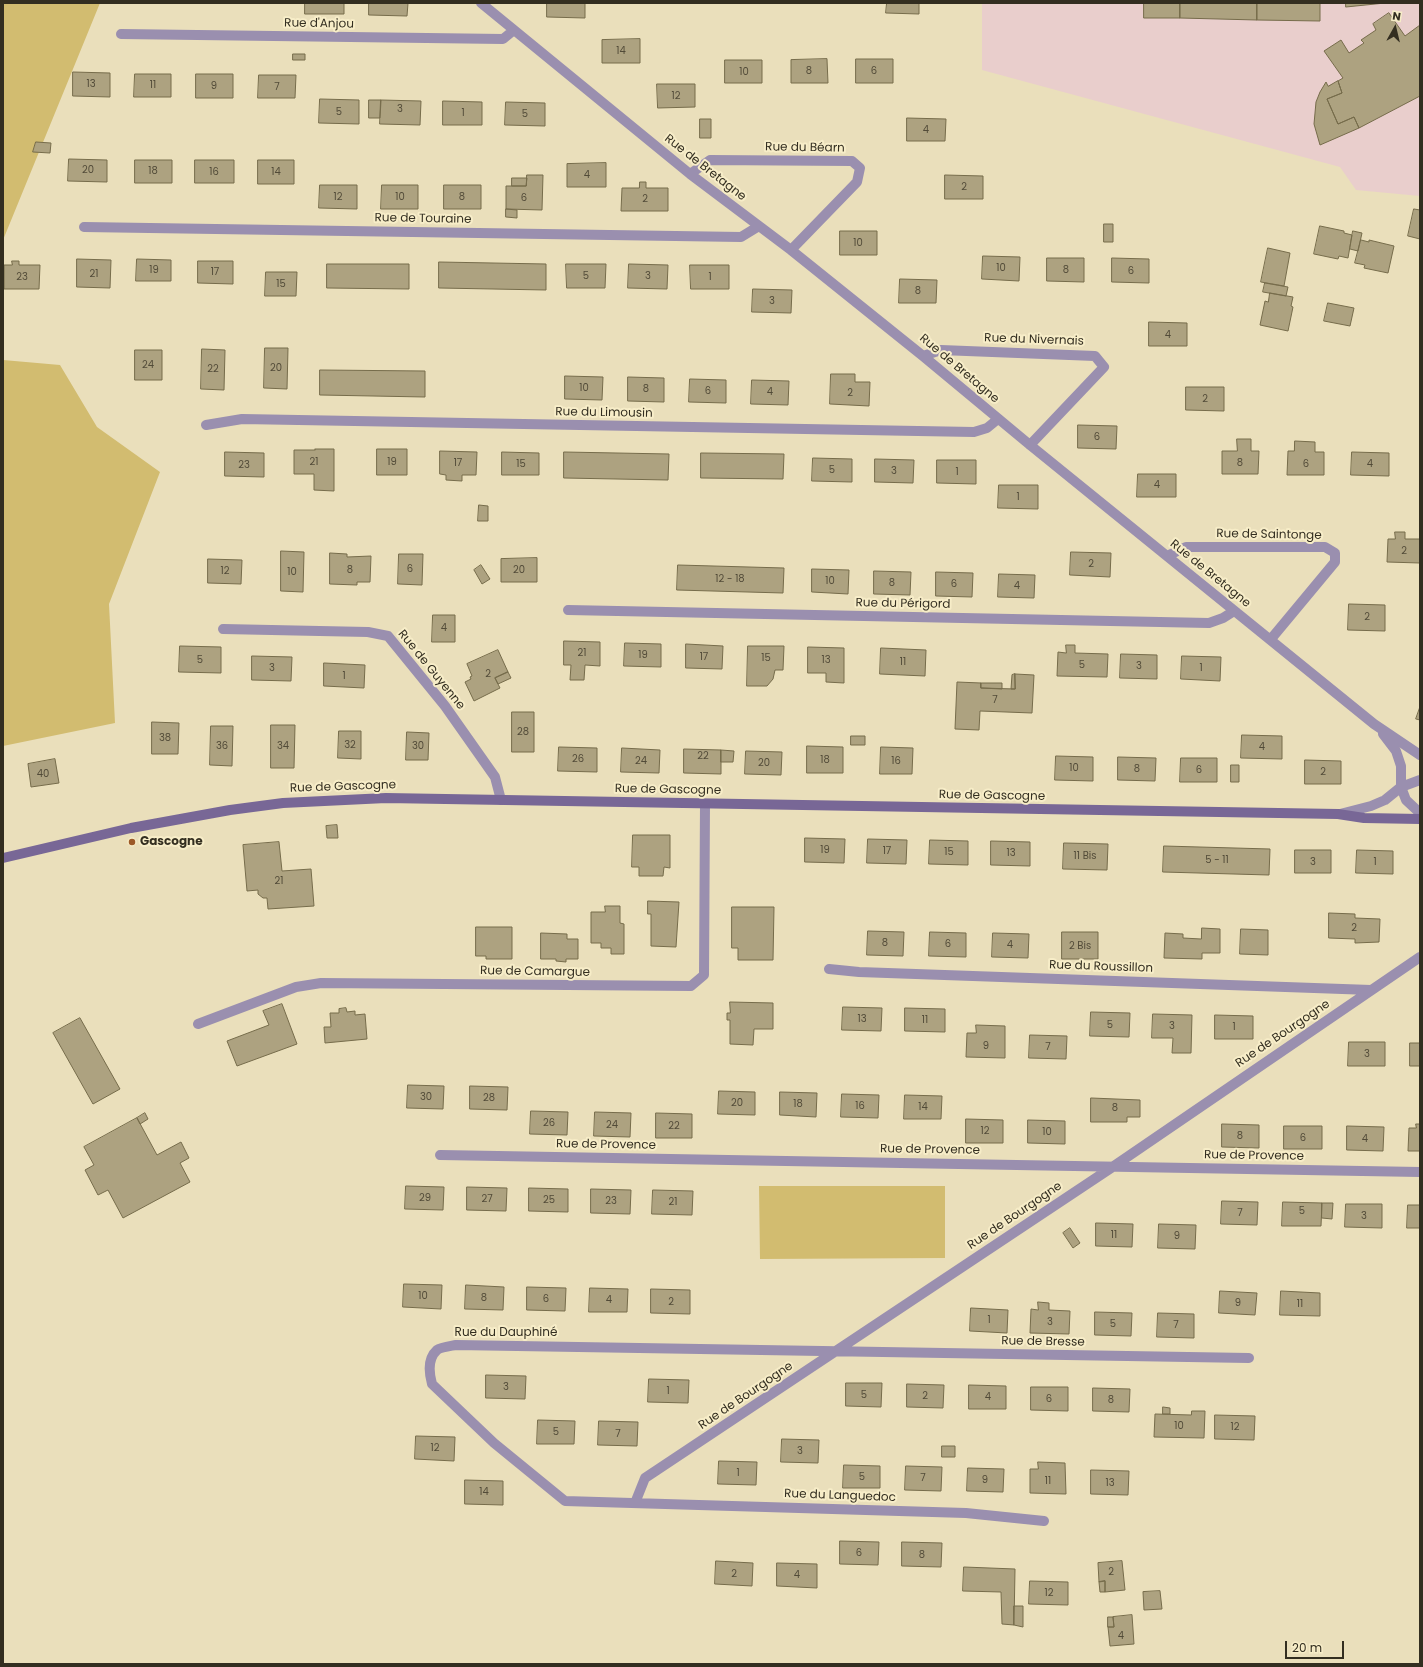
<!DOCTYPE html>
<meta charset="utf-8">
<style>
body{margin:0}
#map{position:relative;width:1423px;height:1667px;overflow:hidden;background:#eadfbb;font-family:Poppins,sans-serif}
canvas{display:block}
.frame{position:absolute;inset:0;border:4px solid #332e20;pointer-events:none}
.north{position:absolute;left:1375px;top:8px;width:40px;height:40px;-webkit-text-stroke:3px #f7edc8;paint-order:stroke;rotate:8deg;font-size:11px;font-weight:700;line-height:16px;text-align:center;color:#332e20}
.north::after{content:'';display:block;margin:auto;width:14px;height:18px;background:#332e20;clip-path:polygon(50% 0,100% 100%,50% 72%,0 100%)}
.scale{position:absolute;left:1285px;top:1641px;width:59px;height:18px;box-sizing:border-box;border:2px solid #332e20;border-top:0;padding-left:5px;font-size:12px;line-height:14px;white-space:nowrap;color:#332e20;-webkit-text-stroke:3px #f7edc8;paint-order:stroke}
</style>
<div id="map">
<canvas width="1423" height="1667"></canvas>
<div class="frame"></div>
<div class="north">N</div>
<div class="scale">20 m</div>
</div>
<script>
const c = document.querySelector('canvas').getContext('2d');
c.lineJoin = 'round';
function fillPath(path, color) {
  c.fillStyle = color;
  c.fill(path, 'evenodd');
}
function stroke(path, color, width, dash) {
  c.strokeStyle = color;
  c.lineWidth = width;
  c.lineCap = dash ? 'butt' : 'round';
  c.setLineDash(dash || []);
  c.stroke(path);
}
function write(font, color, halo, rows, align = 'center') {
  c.font = font + ' Poppins,sans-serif';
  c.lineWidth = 4;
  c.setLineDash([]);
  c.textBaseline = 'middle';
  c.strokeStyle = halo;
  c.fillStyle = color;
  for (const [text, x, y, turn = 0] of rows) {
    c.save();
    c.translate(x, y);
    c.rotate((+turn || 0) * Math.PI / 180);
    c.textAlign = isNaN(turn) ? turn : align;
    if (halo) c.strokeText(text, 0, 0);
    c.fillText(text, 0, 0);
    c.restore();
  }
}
const education = new Path2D(`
 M982 3H1420V196L1356 190 1340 167 982 70Z`);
const green = new Path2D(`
 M3 3H100L3 240Z
 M3 360 60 365 97 427 160 472 109 604 115 723 3 746Z
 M759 1186H945V1258L760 1259Z`);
const building = new Path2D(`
 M305 3H344V14H305Z
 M369 3H408L407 16 369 15Z
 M547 3H585V18L547 17Z
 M887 3H919V14L886 13Z
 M1144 3H1180V18H1144Z
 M1180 3H1257V20L1180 18Z
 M1257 3H1320V21L1257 20Z
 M1346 3H1385L1346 7Z
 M1389 13 1405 36 1420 25V96L1359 128 1354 117 1338 124 1327 99 1342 93 1338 81 1343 78 1324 51 1341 40 1349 53 1364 43 1361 40 1376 30 1373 24Z
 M640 39V63H602V40Z
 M293 54H305V60H293Z
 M827 59 828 83H791V60Z
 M856 59H893V83H856Z
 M725 60H762V83H725Z
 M73 72 110 73V97L73 96Z
 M135 74H171V97H134Z
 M196 74H233V98H196Z
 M259 75H296L295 98H258Z
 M1338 81 1342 93 1327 99 1338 124 1354 117 1359 128 1320 145 1314 124 1316 102 1320 92 1326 82 1328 86Z
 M657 84H695V107L658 108Z
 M320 99 359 100V124L319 123Z
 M369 100H381L380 118H369Z
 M381 100 421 101 420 125 380 124Z
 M443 101 482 102V125H443Z
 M506 102 545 103V126L505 125Z
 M907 118 946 119 945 141H907Z
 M700 119H711V138H700Z
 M36 142 51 143 50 153 33 152Z
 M69 159 107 160V182L68 181Z
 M135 160H172V183H135Z
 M195 160H234V183H195Z
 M258 160H294V184H258Z
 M606 163V187H567V164Z
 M527 175H543L542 210 506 209V186H526Z
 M945 175 983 176V199H945Z
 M512 178H527L526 186H512Z
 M640 182H646V188H668V211H621L622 188H639Z
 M320 185H357V209L319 208Z
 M382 185H418V209H381Z
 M444 185H481V209H444Z
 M506 209 517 210V218L506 217Z
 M1414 209 1420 210V239L1408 236Z
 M1104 224H1113V242H1104Z
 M1320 226 1344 231V233L1352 235 1348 258 1339 256 1338 259 1314 254Z
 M840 231H877V255H840Z
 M1353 231 1362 233 1358 251 1350 249Z
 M1361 240 1369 242V240L1394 246 1388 273 1364 268 1365 265 1355 263Z
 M1268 248 1290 253 1284 286 1261 282Z
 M983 256 1020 257 1019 281 982 279Z
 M1047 258H1084V282L1047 281Z
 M1112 258 1149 259V283L1112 282Z
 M77 259 111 260 110 288 77 287Z
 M137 259 171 260V281H136Z
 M12 261H19V265H40L39 289H4V265H12Z
 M198 261H233V284L198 283Z
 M439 262 546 264V290L439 288Z
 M327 264H409V289L327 288Z
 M566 264H606L605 288H567Z
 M629 264 668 265 667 289 628 288Z
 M690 265H729V289H691Z
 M266 272H297L296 296H265Z
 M900 279 937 280 936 303H899Z
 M1265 283 1288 287 1286 296 1263 292Z
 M753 289 792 290 791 313 752 312Z
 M1270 293 1293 297 1291 306 1293 307 1288 331 1260 325 1265 301 1268 302Z
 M1328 303 1354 308 1350 326 1324 321Z
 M1149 322 1187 323V346H1149Z
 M265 348H288L287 389 264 388Z
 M202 349 225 350 224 390 201 389Z
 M135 350H162V380H135Z
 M320 370 425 371V397L320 395Z
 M831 374H855V382H870L869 406 830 404Z
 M565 376 603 377 602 400 565 399Z
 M628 377 664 378V402L628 401Z
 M690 379 726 380V403L689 402Z
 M752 380 789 381 788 405 751 404Z
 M1186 387H1224V411L1186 410Z
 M1078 425 1117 426 1116 449 1078 448Z
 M1237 439H1251V451H1259L1258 474H1222V451H1237Z
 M1295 441 1315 442V452H1324V475H1287L1288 451H1294Z
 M315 449H334V491L314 490V474H294V450H315Z
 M377 449H407V475H377Z
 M440 451 477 452 476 475H462V481L446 480V475L440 474Z
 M225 452 264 453V477L225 476Z
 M502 452 539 453V475H502Z
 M564 452 669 454 668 480 564 478Z
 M1352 452 1389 453V476L1351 475Z
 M701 453 784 454 783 479 701 478Z
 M813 458 852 459V482L812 481Z
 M875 459 914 460 913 483 875 482Z
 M937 460H976V484L937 483Z
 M1138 474H1176V497H1137Z
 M999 485H1038V509L998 508Z
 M479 505 488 506V521H478Z
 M1395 532H1405V539H1420V563L1387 562 1388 539H1395Z
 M281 551 304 552 303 592 281 591Z
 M1071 552 1111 553 1110 577 1070 575Z
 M330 553 347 554V557L371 556 370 582H357V585L330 584Z
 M399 554H423L422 585 398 584Z
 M537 558V582H501V559Z
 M208 559 242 560 241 584 208 583Z
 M481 565 490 579 482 584 474 570Z
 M678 565 784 568 783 593 677 590Z
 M812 569 849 570 848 594 812 592Z
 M874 571 911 572 910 595 874 594Z
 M936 572 973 573 972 597 936 596Z
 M999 574 1035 575 1034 598 998 597Z
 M1349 604 1385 605V631L1348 630Z
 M433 615H455V642H432Z
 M564 641 600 642V666L585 665 584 680H570L571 665H564Z
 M625 643 661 644V667L624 666Z
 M686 644 723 646 722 669 686 668Z
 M1066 645H1075V653L1108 654 1107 677 1057 676 1058 652 1066 653Z
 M180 646 221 647V673L179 672Z
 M748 646H784L783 670H775L773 679 767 686H747Z
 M808 647 844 648V683L826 682V673H808Z
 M881 648 926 650 925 676 880 674Z
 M498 650 508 672 495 678 500 688 474 701 465 682 471 679 470 677 472 676 467 664Z
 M1121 654 1157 655V679L1120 678Z
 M252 656 292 657 291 681 252 680Z
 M1182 656 1221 657 1220 681 1181 679Z
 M324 663 365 665 364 688 324 686Z
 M508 672 511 678 498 684 495 678Z
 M1015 674 1034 675 1032 713 980 711 979 730 955 729 957 682 981 683V688L1015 689Z
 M1015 674V689H1011L1012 675Z
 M981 683H1002V689L981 688Z
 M1420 707V720L1416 719Z
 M512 712H534V752H512Z
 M152 722 179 723 178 754H152Z
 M271 725H295L294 768H271Z
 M211 726H233L232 766 210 765Z
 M339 731H361V759L338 758Z
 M407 732 429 733 428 760H406Z
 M1242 735 1282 736V759L1241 758Z
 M851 736H865V745H851Z
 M807 746 843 747V773H807Z
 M559 747 597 748V772L558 771Z
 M881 747 913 748 912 774H880Z
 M622 748 660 750 659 773 621 772Z
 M684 749 721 750V774L684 773Z
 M721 750 734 751 733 762H721Z
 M746 751 782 752 781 775 745 774Z
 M1056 756 1093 757V781L1055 780Z
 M1118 757 1156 758 1155 781 1118 780Z
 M1181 758H1217V782H1180Z
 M55 759 59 783 31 787 28 764Z
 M1305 760 1341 761V784H1305Z
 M1231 765H1239V782H1231Z
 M337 825 338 838H327L326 826Z
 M633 835H670V868L664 867 663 876H639V867H632Z
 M805 838 845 839 844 863 805 862Z
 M868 839 907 840 906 864 867 863Z
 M930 840 968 841V865L929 864Z
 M991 841 1030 842V866L991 865Z
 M279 842 282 871 311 869 314 906 268 909 267 898H263L258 894V890L247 891 243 845Z
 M1064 843 1108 844 1107 870 1063 869Z
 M1164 846 1270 849 1269 875 1163 872Z
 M1295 850H1331V873H1295Z
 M1357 850 1393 851V874L1356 873Z
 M648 901 679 902 676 947 651 946V914H648Z
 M605 906H620V923L624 924V954H611V948H601V943H591V912H605Z
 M732 907H774L773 960H738V948H732Z
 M1329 913 1355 914V918L1380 919 1379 942 1355 943V939L1329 938Z
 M476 927H512V959H486V956H476Z
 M1202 928 1220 929V953H1202V959L1164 958 1165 933 1183 934V938L1201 939Z
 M1241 929 1268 930V955L1240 954Z
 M868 931 904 932 903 956 867 955Z
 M930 932 966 933V957L929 956Z
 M1062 932H1098V959H1062Z
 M541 933 567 934V939H578V959H566V962L556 961V959H541Z
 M993 933 1029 934 1028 958 992 957Z
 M730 1002 773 1003V1029H754L753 1045 730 1044V1020H727V1013H730Z
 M282 1004 297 1044 237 1066 227 1041 269 1025 263 1011Z
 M843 1007 882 1008 881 1031 842 1030Z
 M346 1008 347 1012 355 1011V1015L365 1014 367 1039 325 1043 324 1027H331L330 1013H339V1009Z
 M905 1008 945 1009V1032L905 1031Z
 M1091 1012 1130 1013 1129 1037 1090 1036Z
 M1153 1014 1192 1015 1191 1053H1172L1173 1038H1152Z
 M1215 1015 1253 1016V1039H1215Z
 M80 1018 120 1089 93 1104 53 1033Z
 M976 1025 1005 1026V1058L966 1057 967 1033H976Z
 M1030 1035 1067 1036 1066 1059 1029 1058Z
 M1349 1042H1385V1066H1348Z
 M1410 1043H1420V1066H1410Z
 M408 1085 444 1086 443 1109 407 1108Z
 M470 1086 508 1087 507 1110 470 1109Z
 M719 1091 755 1092V1115L718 1114Z
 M780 1092 817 1093 816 1117 780 1115Z
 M842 1094 879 1095 878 1118 841 1117Z
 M905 1095 942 1096 941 1119H904Z
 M1091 1098 1140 1100V1117H1127V1122H1091Z
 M531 1111 568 1112 567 1135 530 1134Z
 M595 1112 631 1113 630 1137 594 1136Z
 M145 1113 148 1119 140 1124 137 1118Z
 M656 1113 692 1114V1138H656Z
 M137 1118 157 1155 181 1142 189 1158 180 1163 190 1182 123 1218 108 1190 98 1195 85 1170 94 1165 84 1147Z
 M966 1119 1003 1120V1143H966Z
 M1028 1120 1065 1121V1144L1028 1143Z
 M1222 1124 1259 1125V1148L1222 1147Z
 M1416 1124H1420V1151H1408L1409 1128H1416Z
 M1284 1126H1322V1149H1284Z
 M1347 1126 1384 1127 1383 1151 1347 1150Z
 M406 1186 444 1187 443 1210 405 1209Z
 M467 1187 507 1188 506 1211 467 1210Z
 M529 1188 568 1189V1212L529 1211Z
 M591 1189 631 1190 630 1214 591 1213Z
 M653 1190 693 1191 692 1215 652 1214Z
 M1222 1201 1258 1202 1257 1225 1221 1224Z
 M1283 1202 1322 1203 1321 1226H1282Z
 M1322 1203H1333L1332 1219 1322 1218Z
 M1346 1204H1382V1228L1345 1227Z
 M1408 1205H1420V1228H1407Z
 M1096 1223 1133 1224 1132 1247 1096 1246Z
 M1159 1224 1196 1225 1195 1249 1158 1248Z
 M1070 1228 1080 1243 1073 1248 1063 1233Z
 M404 1284 442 1285 441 1309 403 1307Z
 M466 1285 504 1287 503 1310 465 1309Z
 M527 1287 566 1288 565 1311 527 1310Z
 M590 1288 628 1289 627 1312H589Z
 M651 1289 690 1290V1314L651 1313Z
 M1220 1291 1257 1293 1255 1315 1219 1313Z
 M1281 1291 1320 1293V1316L1280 1315Z
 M1038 1302 1049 1303V1310L1070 1311 1069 1334 1030 1333 1031 1309 1038 1310Z
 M971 1308 1008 1310 1007 1333 970 1331Z
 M1095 1312 1132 1313 1131 1336 1095 1335Z
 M1158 1313 1194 1314V1338L1157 1337Z
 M486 1375 526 1376 525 1399 486 1398Z
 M649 1379 689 1380 688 1403 648 1402Z
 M846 1383H882L881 1407 846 1406Z
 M907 1384 944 1385 943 1408 907 1407Z
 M969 1385 1006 1386V1409H969Z
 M1031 1387H1068V1411L1031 1410Z
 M1093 1388 1130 1389 1129 1412 1093 1411Z
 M1163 1407 1170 1408V1414H1163Z
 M1192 1411H1205L1204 1438 1154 1437 1155 1414 1191 1415Z
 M1215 1415 1255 1416 1254 1440 1215 1439Z
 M538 1420 575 1421 574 1444H537Z
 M599 1421 638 1422 637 1446 598 1445Z
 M416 1436 455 1437 454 1461 415 1459Z
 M782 1439 819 1440 818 1463 781 1462Z
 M942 1446H955V1457H942Z
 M719 1461 757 1462 756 1485 718 1484Z
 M1038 1462 1065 1463 1066 1494 1030 1493V1469H1038Z
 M844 1465 880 1466V1488H843Z
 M906 1466 942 1467 941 1491 905 1490Z
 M968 1468 1004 1469 1003 1492 967 1491Z
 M1091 1470 1129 1471 1128 1495 1091 1494Z
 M465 1480 503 1481V1505L465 1504Z
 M840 1541 879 1542 878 1565 840 1564Z
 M902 1542 942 1543 941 1567 902 1566Z
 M716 1561 753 1563 752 1586 715 1584Z
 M1122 1561 1125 1590 1105 1592V1581L1099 1582 1098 1563Z
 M777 1563 817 1564V1588L777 1586Z
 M964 1567 1015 1569 1014 1625 1002 1624 1001 1592 963 1591Z
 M1030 1581 1068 1582V1605L1029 1604Z
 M1105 1581V1592H1100L1099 1582Z
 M1160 1591 1162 1609 1144 1610 1143 1592Z
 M1014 1606H1023V1627L1014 1625Z
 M1132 1615 1134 1644 1110 1646 1108 1627H1114L1113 1617Z
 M1108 1617H1113L1114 1627H1108Z`);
const street = new Path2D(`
 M481 3 690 174 791 250 923 356 1030 445 1374 724 1420 755
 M121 34 503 39 514 30
 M690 174 710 160 852 161 860 168 857 182 791 250
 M84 227 741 237 759 226
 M923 356 941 350 1095 356 1104 367 1030 445
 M206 425 242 419 974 432 987 428 998 419
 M1167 556 1186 547H1325L1335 553V562L1271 639
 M568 610 1209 623 1223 618 1234 611
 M223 629 368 632 388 636 445 706 495 777 501 800
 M1383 734 1396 751 1401 766V787L1406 800 1420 813
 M1340 814 1371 806 1385 800 1401 787 1420 780
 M829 969 859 972 1371 990
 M198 1024 296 987 321 983 691 986 704 975 705 804
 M440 1155 1420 1172
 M635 1503 645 1478 1114 1166 1420 957
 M1044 1521 966 1513 565 1501 494 1443 432 1384C429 1373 427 1359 437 1350 441 1347 451 1346 456 1345L1249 1358`);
const secondary = new Path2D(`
 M3 858 131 828 230 810 283 803 386 798 1338 814 1364 818 1420 819`);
const markers = [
 [132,842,4,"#9c5927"]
];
const numberNames = [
 ["14",621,51],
 ["8",809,71],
 ["6",874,71],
 ["10",744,72],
 ["13",91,84],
 ["11",153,85],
 ["9",214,86],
 ["7",277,87],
 ["12",676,96],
 ["3",400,109],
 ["5",339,112],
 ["1",463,113],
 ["5",525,114],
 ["4",926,130],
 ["20",88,170],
 ["18",153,171],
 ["16",214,172],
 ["14",276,172],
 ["4",587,175],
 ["2",964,187],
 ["12",338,197],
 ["10",400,197],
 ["8",462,197],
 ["6",524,198],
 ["2",645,199],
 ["10",858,243],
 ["10",1001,268],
 ["19",154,270],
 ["8",1066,270],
 ["6",1131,271],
 ["17",215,272],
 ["21",94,274],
 ["5",586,276],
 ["3",648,276],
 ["23",22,277],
 ["1",710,277],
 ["15",281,284],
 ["8",918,291],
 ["3",772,301],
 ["4",1168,335],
 ["24",148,365],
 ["20",276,368],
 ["22",213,369],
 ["10",584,388],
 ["8",646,389],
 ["6",708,391],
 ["4",770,392],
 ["2",850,393],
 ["2",1205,399],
 ["6",1097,437],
 ["21",314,462],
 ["19",392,462],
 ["17",458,463],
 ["8",1240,463],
 ["15",521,464],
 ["6",1306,464],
 ["4",1370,464],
 ["23",244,465],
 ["5",832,470],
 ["3",894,471],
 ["1",957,472],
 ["4",1157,485],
 ["1",1018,497],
 ["2",1404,551],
 ["2",1091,564],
 ["6",410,569],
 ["8",350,570],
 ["20",519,570],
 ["12",225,571],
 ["10",292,572],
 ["12 - 18",730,579],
 ["10",830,581],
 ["8",892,583],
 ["6",954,584],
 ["4",1017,586],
 ["2",1367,617],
 ["4",444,628],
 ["21",582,653],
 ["19",643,655],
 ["17",704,657],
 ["15",766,658],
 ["5",200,660],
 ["13",826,660],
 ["11",903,662],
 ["5",1082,665],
 ["3",1139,666],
 ["3",272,668],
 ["1",1201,668],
 ["2",488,674],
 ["1",344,676],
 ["7",995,700],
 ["28",523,732],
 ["38",165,738],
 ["32",350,745],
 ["36",222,746],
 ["34",283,746],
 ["30",418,746],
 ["4",1262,747],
 ["22",703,756],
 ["26",578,759],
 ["18",825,760],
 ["24",641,761],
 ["16",896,761],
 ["20",764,763],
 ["10",1074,768],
 ["8",1137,769],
 ["6",1199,770],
 ["2",1323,772],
 ["40",43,774],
 ["19",825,850],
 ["17",887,851],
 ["15",949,852],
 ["13",1011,853],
 ["11 Bis",1085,856],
 ["5 - 11",1217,860],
 ["3",1313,862],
 ["1",1375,862],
 ["21",279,881],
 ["2",1354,928],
 ["8",885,943],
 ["6",948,944],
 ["4",1010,945],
 ["2 Bis",1080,946],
 ["13",862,1019],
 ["11",925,1020],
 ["5",1110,1025],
 ["3",1172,1026],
 ["1",1234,1027],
 ["9",986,1046],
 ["7",1048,1047],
 ["3",1367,1054],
 ["30",426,1097],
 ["28",489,1098],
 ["20",737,1103],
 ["18",798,1104],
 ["16",860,1106],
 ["14",923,1107],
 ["8",1115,1108],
 ["26",549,1123],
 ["24",612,1125],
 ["22",674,1126],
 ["12",985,1131],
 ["10",1047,1132],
 ["8",1240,1136],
 ["6",1303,1138],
 ["4",1365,1139],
 ["29",425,1198],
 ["27",487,1199],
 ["25",549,1200],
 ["23",611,1201],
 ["21",673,1202],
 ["5",1302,1211],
 ["7",1240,1213],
 ["3",1364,1216],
 ["11",1114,1235],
 ["9",1177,1236],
 ["10",423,1296],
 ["8",484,1298],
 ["6",546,1299],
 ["4",609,1300],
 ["2",671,1302],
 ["9",1238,1303],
 ["11",1300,1304],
 ["1",989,1320],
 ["3",1050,1322],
 ["5",1113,1324],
 ["7",1176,1325],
 ["3",506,1387],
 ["1",668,1391],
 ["5",864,1395],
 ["2",925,1396],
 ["4",988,1397],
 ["6",1049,1399],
 ["8",1111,1400],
 ["10",1179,1426],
 ["12",1235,1427],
 ["5",556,1432],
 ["7",618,1434],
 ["12",435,1448],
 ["3",800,1451],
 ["1",738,1473],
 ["5",862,1477],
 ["7",923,1478],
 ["9",985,1480],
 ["11",1048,1481],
 ["13",1110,1483],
 ["14",484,1492],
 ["6",859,1553],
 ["8",922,1555],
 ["2",1111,1572],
 ["2",734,1574],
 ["4",797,1575],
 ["12",1049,1593],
 ["4",1121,1636]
];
const streetNames = [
 ["Rue d'Anjou",319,24,1],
 ["Rue du Béarn",805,148,1],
 ["Rue de Bretagne",705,168,38],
 ["Rue de Touraine",423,219,1],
 ["Rue du Nivernais",1034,340,2],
 ["Rue de Bretagne",959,369,40],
 ["Rue du Limousin",604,413,1],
 ["Rue de Saintonge",1269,535,1],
 ["Rue de Bretagne",1210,574,39],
 ["Rue du Périgord",903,604,1],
 ["Rue de Guyenne",431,670,51],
 ["Rue de Gascogne",343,787,-2],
 ["Rue de Gascogne",668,790,1],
 ["Rue de Gascogne",992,796,1],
 ["Rue du Roussillon",1101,967,2],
 ["Rue de Camargue",535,972,1],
 ["Rue de Bourgogne",1283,1034,-34],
 ["Rue de Provence",606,1145,1],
 ["Rue de Provence",930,1150,1],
 ["Rue de Provence",1254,1156,1],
 ["Rue de Bourgogne",1015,1216,-34],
 ["Rue du Dauphiné",506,1333],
 ["Rue de Bresse",1043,1342,1],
 ["Rue de Bourgogne",746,1396,-34],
 ["Rue du Languedoc",840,1496,2]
];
const poiNames = [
 ["Gascogne",140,842]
];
fillPath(education, '#e9cecc');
fillPath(green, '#d2bc70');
fillPath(building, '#ada280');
stroke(building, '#766c4b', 1);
stroke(street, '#9a8faf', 10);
stroke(secondary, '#786796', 10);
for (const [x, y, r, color] of markers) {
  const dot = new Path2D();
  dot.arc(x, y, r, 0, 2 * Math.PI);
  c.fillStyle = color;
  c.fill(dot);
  stroke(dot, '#f7edc8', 1.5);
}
write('10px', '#524b38', null, numberNames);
write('12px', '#332e20', '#f7edc8', streetNames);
write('bold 12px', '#332e20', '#f7edc8', poiNames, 'left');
</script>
